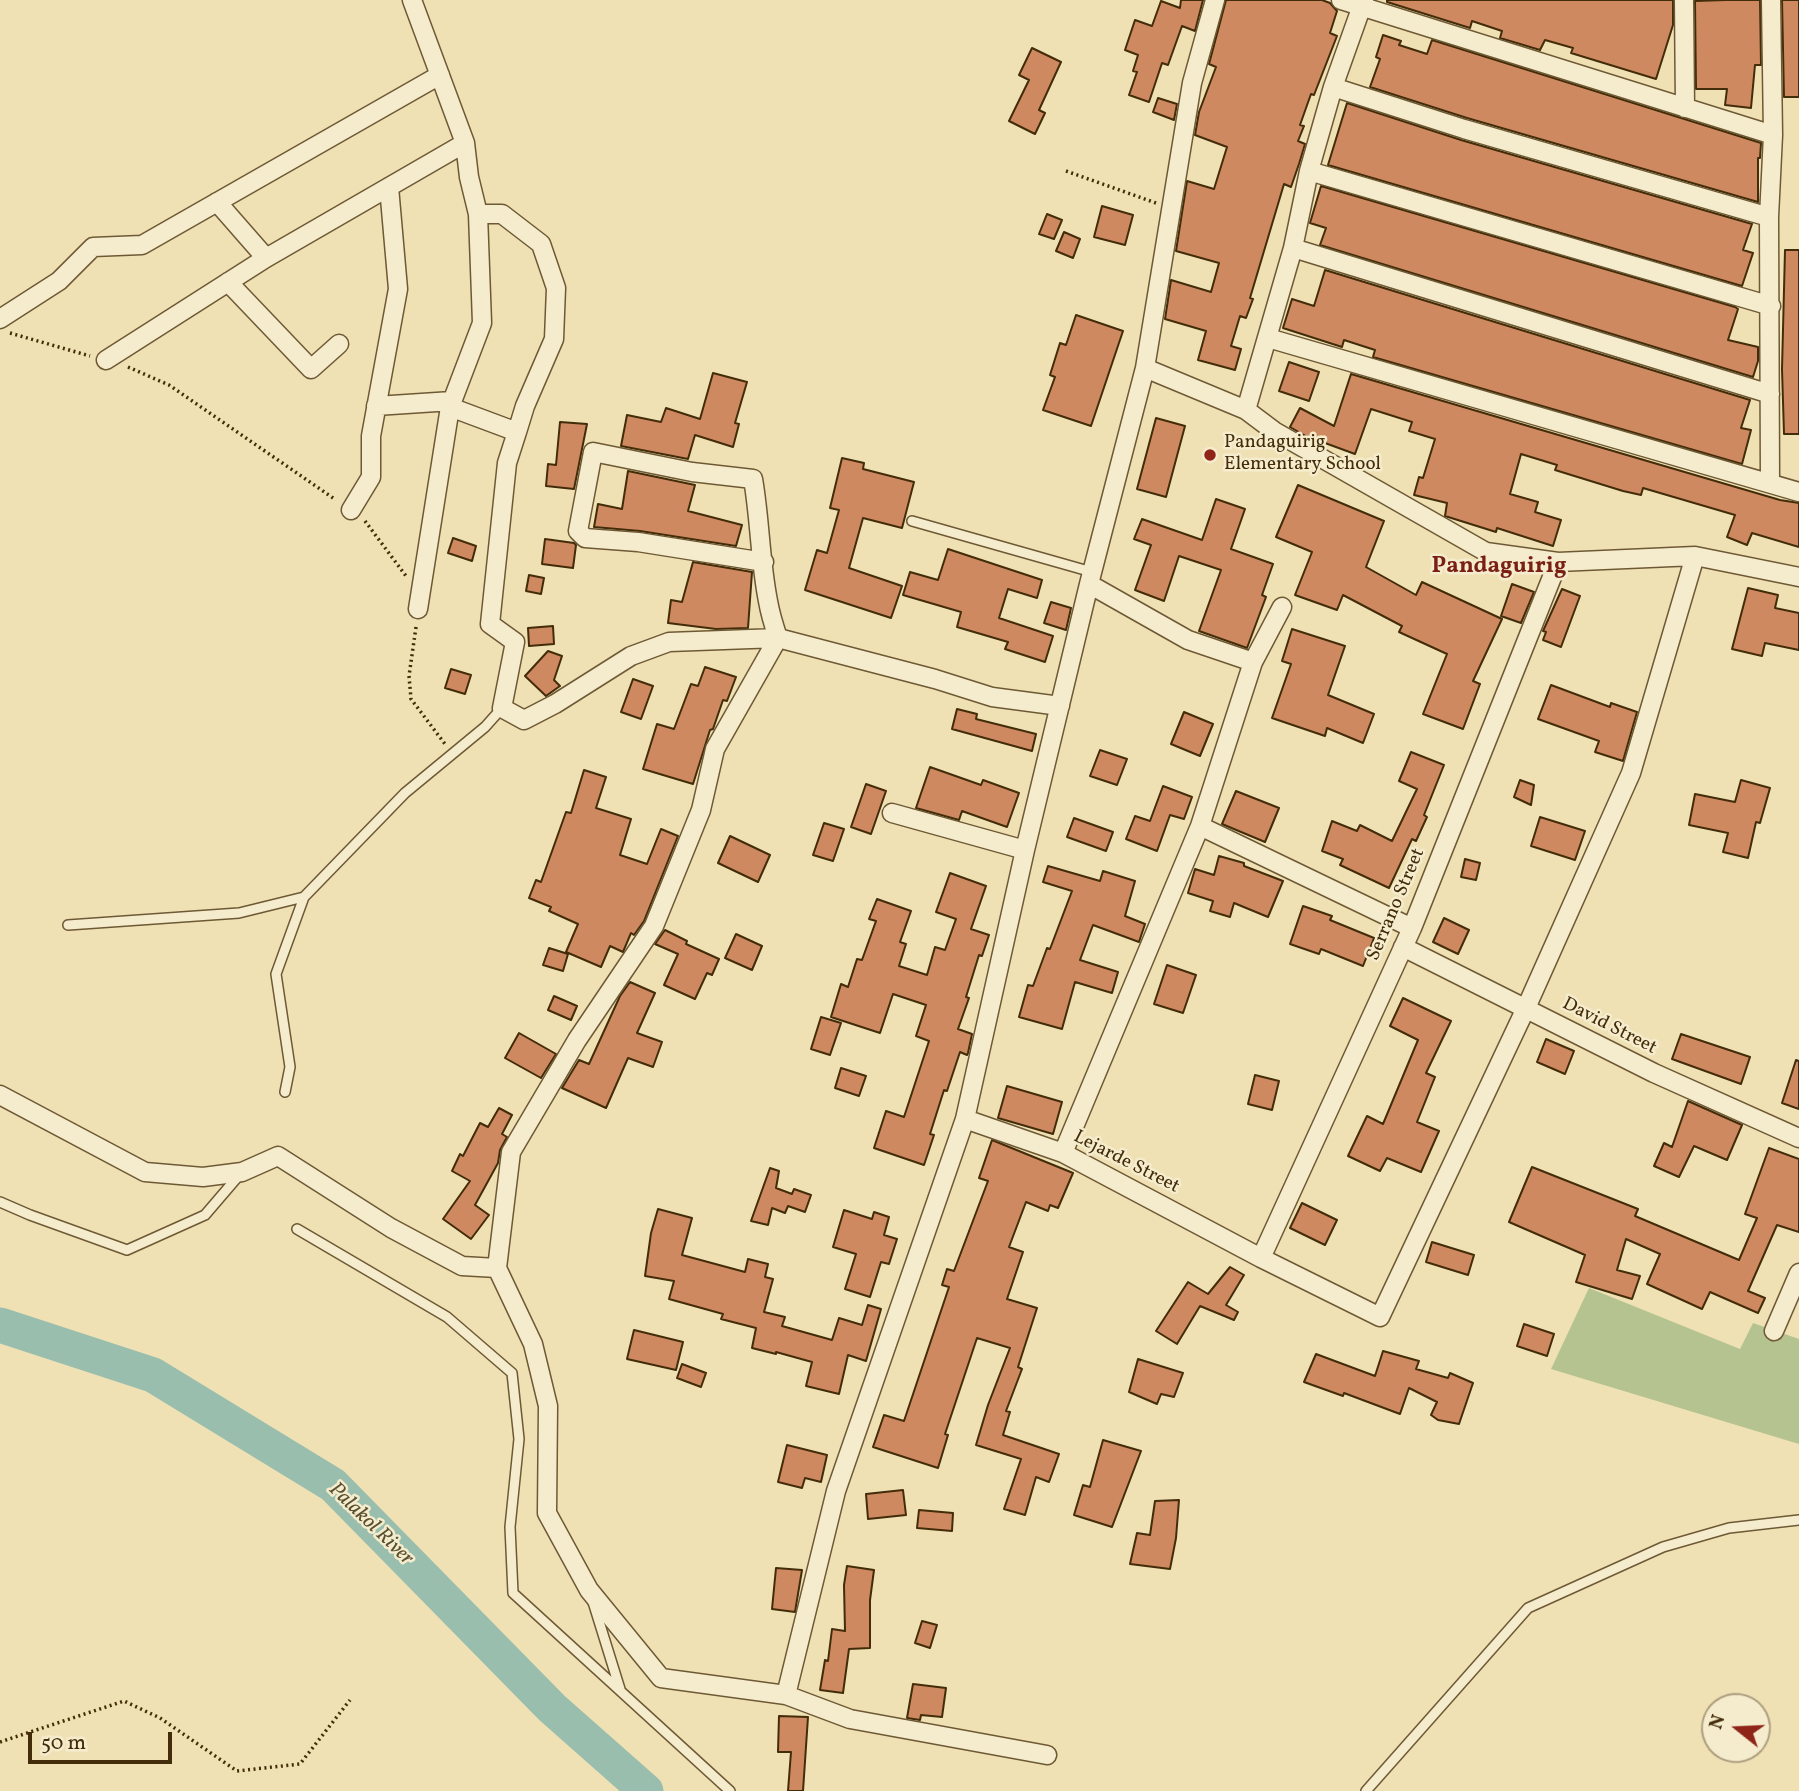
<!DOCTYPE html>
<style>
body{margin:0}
#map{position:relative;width:1799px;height:1791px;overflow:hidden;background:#efe1b4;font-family:Vollkorn,serif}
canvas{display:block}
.north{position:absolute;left:1701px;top:1693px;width:70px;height:70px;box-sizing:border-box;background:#f5ecce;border:2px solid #ae9f7f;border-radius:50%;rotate:288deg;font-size:19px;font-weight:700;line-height:28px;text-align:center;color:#432c09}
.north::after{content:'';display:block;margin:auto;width:24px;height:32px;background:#8f2418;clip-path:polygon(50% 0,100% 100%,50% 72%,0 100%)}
.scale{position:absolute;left:28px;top:1732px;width:144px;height:32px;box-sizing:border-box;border:4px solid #432c09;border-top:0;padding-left:9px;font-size:21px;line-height:24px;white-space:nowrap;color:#432c09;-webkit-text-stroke:5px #f5ecce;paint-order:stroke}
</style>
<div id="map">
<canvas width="1799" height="1791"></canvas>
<div class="north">N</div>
<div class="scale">50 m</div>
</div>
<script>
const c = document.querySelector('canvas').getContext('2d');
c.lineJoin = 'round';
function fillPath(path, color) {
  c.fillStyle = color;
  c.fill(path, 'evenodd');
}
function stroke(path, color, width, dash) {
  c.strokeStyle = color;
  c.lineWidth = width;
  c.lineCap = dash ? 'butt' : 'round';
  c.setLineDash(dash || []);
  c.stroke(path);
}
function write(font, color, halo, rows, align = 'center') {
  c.font = font + ' Vollkorn,serif';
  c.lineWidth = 5;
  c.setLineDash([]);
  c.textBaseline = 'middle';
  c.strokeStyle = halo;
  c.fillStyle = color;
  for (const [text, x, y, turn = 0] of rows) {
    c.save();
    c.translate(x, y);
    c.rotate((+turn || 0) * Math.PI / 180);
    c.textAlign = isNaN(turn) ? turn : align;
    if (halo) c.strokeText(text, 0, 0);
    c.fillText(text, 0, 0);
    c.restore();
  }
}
const green = new Path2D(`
 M1589 1288 1740 1349 1753 1323 1799 1339V1444L1551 1369Z`);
const river = new Path2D(`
 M0 1325 153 1375 333 1485 552 1708 646 1791`);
const building = new Path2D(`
 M1181 0H1203L1195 31 1182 26 1168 65 1162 63 1149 102 1129 95 1137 72 1133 71 1138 55 1125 50 1135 20 1152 26 1161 1 1180 8Z
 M1226 0H1322L1330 3 1337 11 1330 33 1337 36 1314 95 1311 94 1300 125 1304 126 1298 141 1305 144 1299 164 1291 187 1284 184 1250 298 1253 299 1246 318 1240 316 1231 346 1241 349 1235 370 1198 360 1206 331 1165 319 1171 280 1211 292 1219 263 1176 251 1187 181 1214 189 1227 147 1195 135 1199 112 1216 67 1209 64Z
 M1387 0H1673V25L1656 79 1571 53 1573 48 1545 40 1540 50 1500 38 1502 31 1472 21 1470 28 1387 2Z
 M1726 0H1760L1761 65H1755L1751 108 1725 105 1727 89H1696L1695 1Z
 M1782 0H1799V97H1784Z
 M1383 35 1401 41 1399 45 1427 54 1432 40 1761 143 1760 158H1758V202L1467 118 1370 87 1380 59 1376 57Z
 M1032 48 1061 62 1039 110 1045 113 1035 134 1009 121 1029 80 1019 75Z
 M1158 98 1177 104 1174 120 1153 112Z
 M1347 103 1461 140 1752 224 1743 250 1753 253 1742 286 1328 165Z
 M1321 186 1735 307 1738 309 1728 340 1758 347V361L1753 377 1320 245 1326 228 1310 223Z
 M1102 206 1133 215 1125 245 1094 237Z
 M1047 214 1062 220 1054 239 1039 234Z
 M1064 232 1080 239 1073 258 1056 251Z
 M1785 250H1799V434H1784L1782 369Z
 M1325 270 1750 400 1741 428 1751 430 1742 464 1373 357 1375 350 1344 340 1342 347 1283 328 1292 299 1314 306Z
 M1076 315 1123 331 1091 426 1043 410 1055 377 1050 375 1060 343 1066 345Z
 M1289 362 1319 372 1309 401 1279 391Z
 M713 373 747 382 735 423 739 424 733 447 695 435 688 459 621 446 627 415 661 422 666 408 700 419Z
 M1351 374 1780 500 1799 503V547L1752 533 1747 545 1727 537 1735 515 1643 488 1641 495 1623 491 1555 470 1557 465 1521 454 1510 494 1538 502 1535 512 1561 520 1553 546 1497 528 1496 532 1445 516 1447 503 1414 495 1419 477 1423 478 1435 439 1409 431 1412 422 1371 409 1355 454 1325 443 1323 446 1290 427 1300 408 1334 426Z
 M1156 418 1185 426 1166 497 1137 489Z
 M560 422 587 424 574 489 546 486 548 464 556 465Z
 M842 458 864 463 863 469 914 482 902 528 863 518 849 568 902 586 891 618 805 590 817 550 827 553 839 510 830 508Z
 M628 471 695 485 688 511 742 525 736 546 640 531 594 527 598 504 622 509Z
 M1298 485 1384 521 1366 567 1416 595 1422 582 1502 619 1473 681 1480 684 1463 729 1423 714 1447 654 1399 632 1402 626 1343 595 1337 610 1295 595 1312 552 1276 537Z
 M1216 499 1245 509 1231 549 1273 564 1262 595 1266 597 1247 648 1199 631 1221 570 1179 556 1164 601 1135 590 1151 545 1134 539 1142 519 1202 540Z
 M453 538 476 546 472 561 448 553Z
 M545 539 574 543 576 545 573 568 542 564Z
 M948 549 1042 580 1037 598 1008 589 999 618 1053 636 1045 662 1005 649 1008 642 957 627 961 612 903 595 910 572 938 580Z
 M693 562 752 572 748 628 716 629 668 623 671 600 682 602Z
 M529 575 544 578 541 594 526 591Z
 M1512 584 1534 592 1521 623 1501 616Z
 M1748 588 1778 595 1775 608 1799 613V650L1765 643 1762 656 1732 649Z
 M1562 589 1580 596 1561 647 1543 640 1546 632 1543 631Z
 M1051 602 1071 608 1066 630 1044 623Z
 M553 626 554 644 529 646 528 628Z
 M1292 629 1345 646 1328 695 1374 714 1363 743 1327 728 1325 736 1272 718 1291 664 1282 661Z
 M548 651 562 656 554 680 560 686 546 696 525 676Z
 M705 667 736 677 727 701 723 700 713 729 710 730 693 784 643 769 657 724 674 729 691 684 698 686Z
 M451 669 471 675 465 694 445 688Z
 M633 679 653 686 641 719 621 712Z
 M1551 685 1610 707 1611 703 1637 712 1623 761 1595 752 1599 741 1538 719Z
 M957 709 977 714 976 719 1036 734 1032 751 952 729Z
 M1184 712 1213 724 1200 756 1171 744Z
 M1100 750 1127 759 1117 785 1090 776Z
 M1411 752 1444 765 1424 815 1427 817 1416 841 1412 839 1389 888 1340 865 1343 859 1322 851 1332 821 1357 831 1360 825 1392 841 1417 789 1399 781Z
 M930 767 981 785 983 780 1019 793 1007 827 962 811 959 820 916 808Z
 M584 770 606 777 596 808 631 819 620 855 647 864 661 829 678 836 644 921 634 935 631 933 623 952 610 946 601 967 566 952 578 924 549 911 551 907 529 898 536 880 541 882 566 812 571 813Z
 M1520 780 1534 785 1531 805 1514 797Z
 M1741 780 1770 788 1760 823 1756 822 1748 858 1723 852 1728 833 1689 825 1695 794 1735 802Z
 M866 784 886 791 871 834 851 827Z
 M1163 786 1192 797 1184 819 1170 815 1157 851 1126 839 1135 816 1150 821Z
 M1236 791 1279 808 1265 842 1222 824Z
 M1540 817 1585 831 1575 860 1531 846Z
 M1074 818 1113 832 1106 851 1067 837Z
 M824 823 844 829 833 861 813 855Z
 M730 836 770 855 758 882 718 863Z
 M1219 856 1244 863V866L1283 881 1268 917 1234 903 1230 917 1210 911 1213 901 1188 893 1195 869 1214 875Z
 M1465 859 1480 863 1476 880 1461 877Z
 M1048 866 1100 881 1103 871 1135 881 1125 916 1145 924 1139 942 1093 925 1080 960 1118 972 1112 993 1075 982 1062 1029 1019 1017 1028 985 1033 986 1047 948 1050 949 1072 891 1043 882Z
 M950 873 986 886 971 929 989 935 982 956 979 955 966 997 969 998 958 1029 972 1034 968 1053 967 1055 960 1052 947 1091 944 1090 930 1134 934 1135 924 1165 874 1148 886 1111 904 1117 929 1041 916 1036 926 1005 893 994 880 1033 831 1017 841 984 848 987 857 959 862 960 876 921 869 919 877 899 911 911 900 942 906 944 899 966 927 975 935 947 945 950 956 919 936 912Z
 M1303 906 1332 916 1330 920 1374 938 1363 966 1321 949 1319 954 1290 944Z
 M1444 918 1469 930 1458 954 1433 942Z
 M665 930 687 941 686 944 719 959 712 975 707 973 695 999 664 985 678 954 655 944Z
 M736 934 762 946 752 970 725 958Z
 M549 948 568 954 563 971 543 965Z
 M1167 965 1196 975 1183 1013 1154 1004Z
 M630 982 655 993 637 1033 662 1042 653 1067 628 1058 606 1108 562 1088 579 1060 589 1064 620 996Z
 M554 996 577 1006 571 1020 548 1010Z
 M1403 998 1451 1021 1426 1073 1435 1077 1417 1122 1439 1131 1421 1172 1387 1158 1380 1171 1348 1156 1367 1116 1383 1124 1418 1040 1390 1026Z
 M821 1017 841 1023 830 1055 811 1049Z
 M519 1033 556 1054 541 1078 505 1058Z
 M1681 1034 1750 1057 1741 1084 1672 1059Z
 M1546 1039 1574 1051 1565 1074 1537 1062Z
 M1796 1060 1799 1061V1109L1782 1103Z
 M841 1068 866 1076 859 1096 835 1088Z
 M1255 1075 1279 1081 1272 1110 1248 1104Z
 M1007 1086 1062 1102 1053 1134 998 1118Z
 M1688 1101 1742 1125 1727 1160 1694 1146 1679 1177 1654 1166 1664 1143 1672 1147Z
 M499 1108 512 1115 502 1134 507 1137 500 1150 498 1163 475 1205 489 1215 471 1239 443 1219 470 1181 452 1171 460 1154 463 1156 480 1123 488 1127Z
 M992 1140 1073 1173 1058 1208 1050 1205 1048 1211 1026 1202 1009 1247 1023 1252 1007 1299 1037 1308 1018 1367 1022 1369 1006 1411 1010 1412 1003 1435 1059 1454 1049 1482 1036 1477 1025 1515 1004 1509 1021 1459 976 1445 988 1405 1010 1348 977 1338 945 1434 948 1435 938 1468 873 1447 884 1415 904 1421 949 1287 942 1285 947 1269 954 1271 988 1181 979 1178Z
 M1769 1148 1799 1159V1232L1777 1225 1748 1291 1765 1298 1758 1313 1710 1292 1702 1309 1647 1284 1660 1254 1626 1239 1617 1270 1640 1276 1632 1299 1576 1282 1585 1255 1509 1222 1532 1167 1638 1209 1635 1216 1739 1260 1757 1218 1745 1214Z
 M770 1168 779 1171 776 1188 792 1194 794 1189 811 1195 805 1212 788 1206 785 1213 772 1208 768 1225 751 1221Z
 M1302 1203 1337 1220 1325 1245 1290 1228Z
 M658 1209 692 1218 682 1255 745 1272 748 1259 768 1264 765 1277 773 1279 764 1312 785 1317 782 1326 832 1340 839 1318 862 1325 868 1305 881 1309 866 1361 848 1355 839 1394 806 1386 812 1362 776 1352V1354L752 1348 756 1328 721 1319 723 1314 669 1299 674 1281 645 1276 651 1233Z
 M844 1210 872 1219 874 1212 889 1217 884 1235 897 1239 889 1264 881 1262 870 1297 845 1289 856 1254 833 1247Z
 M1432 1242 1474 1255 1468 1275 1426 1262Z
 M1230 1267 1244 1275 1226 1305 1238 1312 1234 1320 1200 1306 1177 1344 1156 1331 1188 1282 1208 1294Z
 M1524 1324 1554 1334 1547 1356 1517 1346Z
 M634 1330 683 1342 676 1370 627 1359Z
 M1383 1351 1419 1361 1416 1369 1448 1378 1450 1373 1473 1383 1459 1424 1438 1420 1431 1415 1437 1402 1409 1388 1400 1414 1344 1393 1343 1396 1304 1382 1316 1354 1375 1376Z
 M1138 1359 1183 1373 1174 1397 1161 1394 1157 1404 1129 1392Z
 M682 1364 706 1373 701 1387 677 1378Z
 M1103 1440 1141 1451 1112 1527 1074 1515 1083 1485 1090 1487Z
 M787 1445 827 1455 821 1482 805 1478 802 1488 778 1482Z
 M903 1490 906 1515 868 1519 866 1494Z
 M1179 1500 1176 1538 1170 1569 1130 1564 1137 1533 1150 1535 1155 1501Z
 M919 1510 953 1513 952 1531 917 1528Z
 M847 1566 874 1570 870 1600V1648L849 1649 843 1693 820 1690 825 1660 828 1661 832 1629 845 1631 844 1585Z
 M776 1568 802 1570 795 1612 772 1609Z
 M922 1621 937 1625 930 1648 915 1643Z
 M913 1684 946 1688 942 1717 921 1715 920 1720 907 1718Z
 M779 1716 808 1717 803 1791H788L791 1752H778Z`);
const path = new Path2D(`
 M1066 171 1156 203
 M10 333 90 356
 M128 367 169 385 336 500
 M365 521 406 576
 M416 627 409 676 411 699 445 744
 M0 1742 124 1701 160 1718 237 1771 300 1764 350 1700`);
const lane = new Path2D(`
 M912 521 1092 572
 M68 925 239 913 304 897
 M285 1092 290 1067 276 974 304 897 405 793 485 727 502 708
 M0 1202 30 1215 127 1250 205 1215 241 1173
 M297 1229 447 1317 512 1373 519 1439 510 1527 513 1593 730 1791
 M593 1602 620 1689
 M1366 1791 1528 1608 1663 1547 1729 1528 1799 1520`);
const street = new Path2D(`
 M412 0 465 143 469 177 478 214 482 323 450 407 418 609
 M1341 0 1773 135
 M1684 0 1685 108
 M1333 87 1464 129 1769 217
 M1309 171 1771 306
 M217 202 266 258
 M1293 248 1770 394
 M228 282 311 369 339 344
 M0 319 59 281 93 247 142 245 440 75
 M1268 338 1799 492
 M106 360 266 258 465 143
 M1145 368 1246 410 1274 431 1486 552 1558 562 1695 556 1799 577
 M376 406 452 401
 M450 407 517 432 525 406 554 339 556 288 541 244 502 214H478
 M1246 410 1293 248 1309 171 1333 87 1364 0
 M1770 483 1769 217 1773 135 1771 0
 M351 510 371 477V436L398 289 389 187
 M764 562 638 542 585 538 578 531 593 452 692 472 753 479C760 519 760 561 768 601 770 613 774 626 778 638L935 679 992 697 1060 706
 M1089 584 1188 640 1253 662
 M892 813 1025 850
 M1200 826 1412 928
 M1403 947 1654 1073 1799 1138
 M0 1095 145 1172 203 1177 242 1172 278 1156 391 1228 462 1266 497 1268 511 1152 577 1040 654 926 701 810 715 749 778 638 669 642 631 656 555 704 524 720 502 708 515 642 490 624 507 463 517 432
 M965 1119 1063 1153 1261 1258 1380 1317 1526 1008 1631 773 1695 556
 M1063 1153 1200 826 1253 662 1282 607
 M1261 1258 1412 928 1558 562
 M497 1268 533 1344 548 1406 547 1513 589 1590 661 1678 786 1695 836 1491 965 1119 1025 850 1089 584 1145 368 1192 83 1215 0
 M1774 1331 1799 1273
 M786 1695 850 1719 1047 1755`);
const markers = [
 [1210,455,7,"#8f2418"]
];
const poiNames = [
 ["Pandaguirig",1224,444],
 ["Elementary School",1224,466]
];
const streetNames = [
 ["Serrano Street",1397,905,-67],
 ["David Street",1609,1027,27],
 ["Lejarde Street",1126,1163,27]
];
const waterNames = [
 ["Palakol River",370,1525,44]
];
const quarterNames = [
 ["Pandaguirig",1499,568]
];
fillPath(green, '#b5c390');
stroke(river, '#9abead', 35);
fillPath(building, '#cf8960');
stroke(building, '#432c09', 2);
stroke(lane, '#6e5934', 12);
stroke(street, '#6e5934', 21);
stroke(path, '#432c09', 3.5, [2, 3.5]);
stroke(lane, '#f5ecce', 9);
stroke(street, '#f5ecce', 18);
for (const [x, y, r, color] of markers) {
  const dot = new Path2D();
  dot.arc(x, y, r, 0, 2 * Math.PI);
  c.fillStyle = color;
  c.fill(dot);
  stroke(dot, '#f5ecce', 2.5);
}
write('19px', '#432c09', '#f5ecce', poiNames, 'left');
write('19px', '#432c09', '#f5ecce', streetNames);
write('italic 21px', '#595032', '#f5ecce', waterNames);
write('bold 23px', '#7a1f14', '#f5ecce', quarterNames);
</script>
